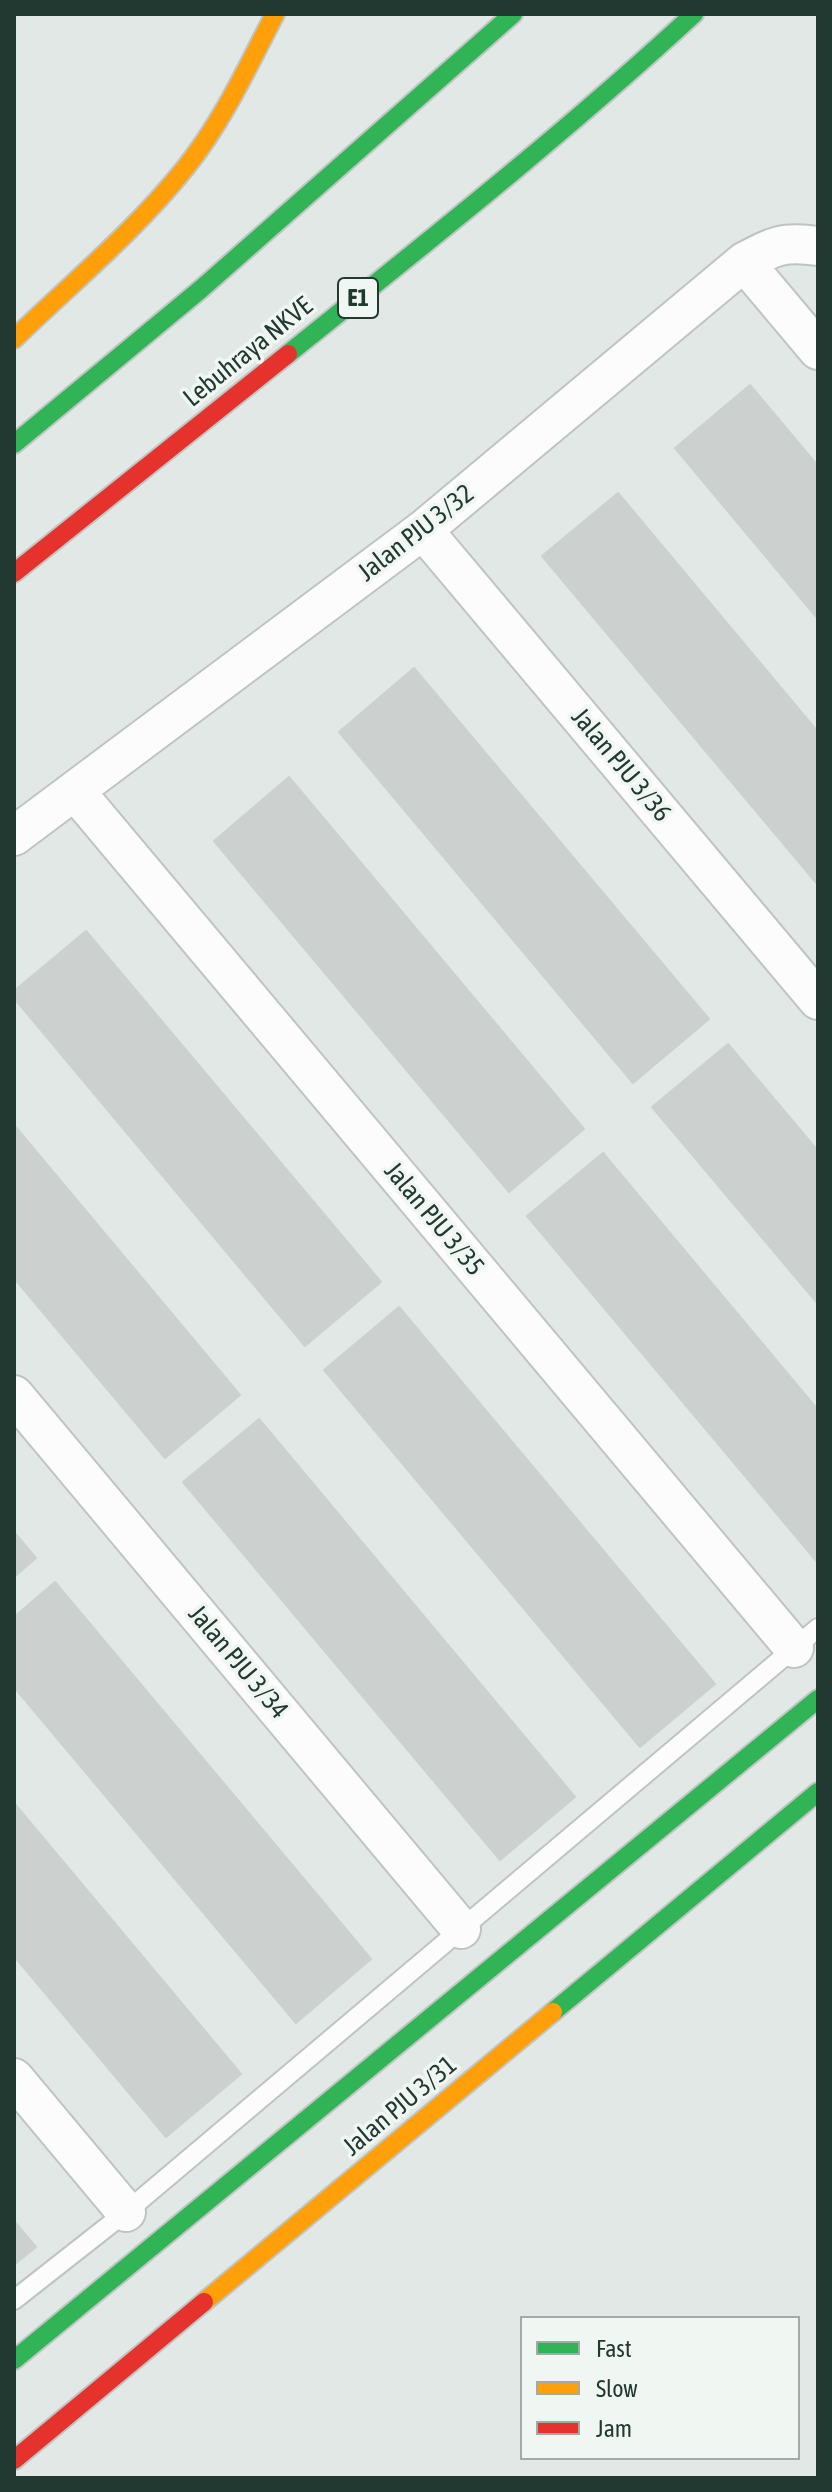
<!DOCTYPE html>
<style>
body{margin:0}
#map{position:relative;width:832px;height:2492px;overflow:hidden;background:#e2e8e5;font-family:"Asap Condensed",sans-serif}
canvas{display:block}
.frame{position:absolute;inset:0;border:16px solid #223932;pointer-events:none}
.legend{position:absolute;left:520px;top:2316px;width:280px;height:144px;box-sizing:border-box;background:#f0f7f3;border:2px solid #9eaba6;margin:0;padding:10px 14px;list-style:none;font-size:24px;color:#223932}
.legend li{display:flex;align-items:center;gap:16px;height:40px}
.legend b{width:40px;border:2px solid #9eaba6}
</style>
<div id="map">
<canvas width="832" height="2492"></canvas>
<div class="frame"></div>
<ul class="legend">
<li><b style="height:10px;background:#30b455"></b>Fast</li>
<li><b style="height:10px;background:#ff9f0a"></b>Slow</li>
<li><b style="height:10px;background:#e5322d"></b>Jam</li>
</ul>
</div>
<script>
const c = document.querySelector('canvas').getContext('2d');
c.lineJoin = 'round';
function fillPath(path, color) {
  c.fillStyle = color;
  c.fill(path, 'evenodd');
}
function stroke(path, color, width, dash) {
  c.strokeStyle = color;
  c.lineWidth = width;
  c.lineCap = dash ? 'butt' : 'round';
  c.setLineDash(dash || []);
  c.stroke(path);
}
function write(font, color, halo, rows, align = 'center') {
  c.font = font + ' "Asap Condensed",sans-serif';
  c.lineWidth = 7;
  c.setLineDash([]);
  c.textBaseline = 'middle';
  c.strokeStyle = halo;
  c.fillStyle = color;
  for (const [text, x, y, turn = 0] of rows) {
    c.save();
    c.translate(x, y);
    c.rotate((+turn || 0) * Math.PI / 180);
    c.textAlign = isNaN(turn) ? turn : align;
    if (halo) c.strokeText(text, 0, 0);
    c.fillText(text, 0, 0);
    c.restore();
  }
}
const building = new Path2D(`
 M750 385 818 466V619L675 448Z
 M618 493 818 732V885L542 556Z
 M414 668 709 1019 633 1083 339 732Z
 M289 777 584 1129 509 1192 214 841Z
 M86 931 381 1282 305 1346 14 998V991Z
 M728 1044 818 1151V1304L652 1107Z
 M14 1125 240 1395 165 1458 14 1278Z
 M603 1153 818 1410V1563L527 1216Z
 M399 1307 715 1684 640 1747 324 1370Z
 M259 1419 575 1797 500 1860 183 1482Z
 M14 1532 36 1558 14 1577Z
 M55 1582 371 1959 296 2023 14 1687V1617Z
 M14 1803 241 2074 166 2137 14 1956Z
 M14 2221 36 2247 14 2265Z`);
const lane = new Path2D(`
 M14 2300 126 2212 818 1628`);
const street = new Path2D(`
 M744 262 818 350
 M423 530 818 1000
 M75 791 794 1648
 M14 836 423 530 744 262C774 246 783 241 818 246
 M14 1395 461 1929
 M14 2078 126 2212`);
const fast = new Path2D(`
 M288 354C426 243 564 134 694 14
 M14 444 201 289 513 14
 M553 2012 818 1792
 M14 2360 818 1699`);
const slow = new Path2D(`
 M14 339C72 283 136 230 186 167 223 121 248 66 275 14
 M204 2302 553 2012`);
const jam = new Path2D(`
 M14 573 288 354
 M14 2460 204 2302`);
const shields = [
 [358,298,40]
];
const shieldNames = [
 ["E1",358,298]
];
const streetNames = [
 ["Lebuhraya NKVE",248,352,-39],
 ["Jalan PJU 3/32",416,533,-38],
 ["Jalan PJU 3/36",621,765,50],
 ["Jalan PJU 3/35",434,1219,50],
 ["Jalan PJU 3/34",238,1662,50],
 ["Jalan PJU 3/31",400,2106,-40]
];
fillPath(building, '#ccd1cf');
stroke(building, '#cbd1ce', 2);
stroke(lane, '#bfc4c2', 22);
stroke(street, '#bfc4c2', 42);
stroke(fast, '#bfc5c2', 22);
stroke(slow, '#bfc5c2', 22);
stroke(jam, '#bfc5c2', 22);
stroke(lane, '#fbfcfb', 18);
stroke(street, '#fbfcfb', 38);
stroke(fast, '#30b455', 18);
stroke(slow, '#ff9f0a', 18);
stroke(jam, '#e5322d', 18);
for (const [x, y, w] of shields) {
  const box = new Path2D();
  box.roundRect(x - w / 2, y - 20, w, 40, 6);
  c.fillStyle = '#f0f7f3';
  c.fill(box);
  stroke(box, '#223932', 2);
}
write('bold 24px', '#223932', null, shieldNames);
write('26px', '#223932', '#f0f7f3', streetNames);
</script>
